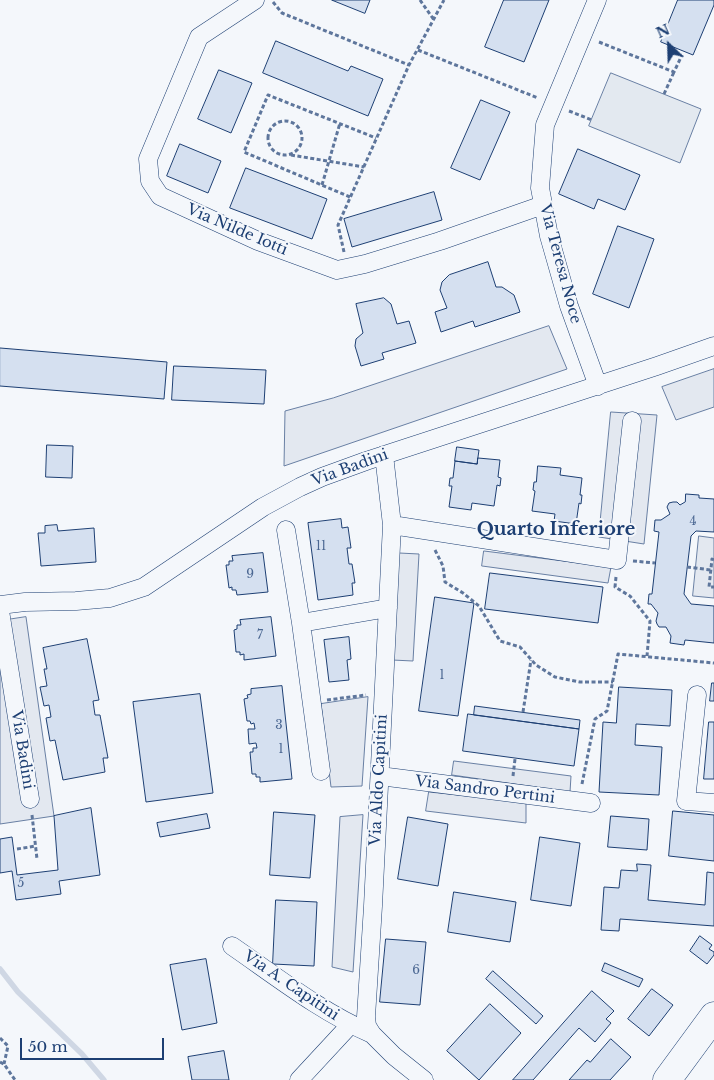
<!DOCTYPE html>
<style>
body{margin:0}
#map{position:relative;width:714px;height:1080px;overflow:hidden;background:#f4f7fb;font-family:"Libre Baskerville",serif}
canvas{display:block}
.north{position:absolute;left:644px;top:20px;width:50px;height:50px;-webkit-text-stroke:4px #f4f7fb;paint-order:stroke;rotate:336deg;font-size:14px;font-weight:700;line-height:20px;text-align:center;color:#1d3f73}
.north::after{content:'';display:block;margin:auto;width:18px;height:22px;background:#1d3f73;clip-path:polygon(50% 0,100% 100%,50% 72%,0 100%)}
.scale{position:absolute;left:20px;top:1038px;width:144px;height:22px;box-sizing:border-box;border:2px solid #1d3f73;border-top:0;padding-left:6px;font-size:15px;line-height:18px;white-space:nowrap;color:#1d3f73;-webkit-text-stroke:4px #f4f7fb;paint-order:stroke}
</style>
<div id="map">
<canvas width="714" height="1080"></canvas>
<div class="north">N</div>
<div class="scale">50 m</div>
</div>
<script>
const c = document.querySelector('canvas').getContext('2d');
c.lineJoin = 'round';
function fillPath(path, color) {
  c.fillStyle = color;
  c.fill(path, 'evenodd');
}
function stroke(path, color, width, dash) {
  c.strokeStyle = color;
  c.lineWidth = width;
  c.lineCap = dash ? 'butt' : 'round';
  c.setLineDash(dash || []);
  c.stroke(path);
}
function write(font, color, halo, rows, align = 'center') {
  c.font = font + ' "Libre Baskerville",serif';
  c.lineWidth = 4;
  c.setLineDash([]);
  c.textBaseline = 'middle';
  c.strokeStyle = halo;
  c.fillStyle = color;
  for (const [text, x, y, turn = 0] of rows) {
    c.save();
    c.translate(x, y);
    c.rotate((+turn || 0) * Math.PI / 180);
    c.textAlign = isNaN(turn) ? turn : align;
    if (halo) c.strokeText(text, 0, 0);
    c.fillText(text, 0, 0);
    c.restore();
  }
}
const green = new Path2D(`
 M611 73 701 109 680 163 589 126Z`);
const parking = new Path2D(`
 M549 326 567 369 284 466 285 411 333 398Z
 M714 369V407L676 420 662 387Z
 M611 412 657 415 644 544 599 537Z
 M699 536 714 538V598L693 596Z
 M484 551 611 567 608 583 482 566Z
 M399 553 419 554 413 661 392 660Z
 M26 617 54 816 0 824V621Z
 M368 697 362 786 331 787 321 704Z
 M454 761 571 776 570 792 452 775Z
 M429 792 526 802V823L426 811Z
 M363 815 353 972 332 967 340 817Z`);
const stream = new Path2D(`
 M0 969 18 992 82 1054 104 1080`);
const building = new Path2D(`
 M332 0H370L365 13Z
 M504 0H549L524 62 485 47Z
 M678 0H714V5L693 55 661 42Z
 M276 41 348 71 351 66 383 79 368 116 263 73Z
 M219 70 252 83 231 133 198 119Z
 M481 100 510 112 480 180 451 168Z
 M180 144 221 161 208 193 167 176Z
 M578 149 640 175 625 210 598 199 594 209 559 194Z
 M246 168 327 199 312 239 230 208Z
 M434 192 442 220 352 247 344 219Z
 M618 226 654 239 629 308 593 294Z
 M488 262 496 287H502L514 295 520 312 475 327 473 321 441 332 435 312 447 308 440 290 442 282 449 275Z
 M384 298 391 304 397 324 409 321 416 343 382 353 384 359 361 366 355 346 356 339 363 333 356 304Z
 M0 348 167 362 164 399 0 386Z
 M174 366 266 370 264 404 172 400Z
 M47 445 73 446 72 478 46 477Z
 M457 447 479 450 477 464 455 461Z
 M478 458 500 460 498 477 501 478 500 486 497 485 494 506 472 503 471 510 449 507 452 486H449L450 478H453L455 461 477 464Z
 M538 466 561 468 560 475 582 478 580 495H582L581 504 579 503 576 524 554 521 555 514 532 511 535 491 533 490 534 482H536Z
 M686 494 699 495V498L714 499V532L696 531 691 536 684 594 691 604 714 606V643L685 640 684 645 670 643 671 636 666 627H659L657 624 656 621 658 613 651 604H648L649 594H652L659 532 654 531 655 520H661L670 514 667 507 669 503 673 502H677L680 505 685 502Z
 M341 519 342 528 348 527 351 548H347L349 564H352L355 583H352L353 595 318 600 308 523Z
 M57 525 58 531 94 528 96 562 41 566 38 533H45V526Z
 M263 553 268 592 237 595 236 590H232V587L229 588 226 565H229V561H233L232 556Z
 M490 573 603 587 598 623 485 609Z
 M435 597 474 603 458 716 419 711Z
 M271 617 276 656 244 660V654L240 655V652H236L234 630 237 629V625H241L240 620Z
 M349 637 351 659 347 660 349 680 329 682 324 640Z
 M87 639 99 700 93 701 95 715H100L108 758H103L105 772 63 780 55 740 50 741 46 718 51 717 49 705 44 706 40 687 47 686 44 669H47L43 648Z
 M712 683H714V701H710Z
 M282 686 292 779 260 782V777H256V774H252L250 752H253V748H257L256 743 249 744 248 729H255L254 723 251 724 250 721H247L244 699 248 698 247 695 251 694V689Z
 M619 687 672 690 670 726 636 724 635 745 662 747 659 795 599 792 603 722 616 723Z
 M200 694 213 793 146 802 133 702Z
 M475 706 580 720 579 729 474 715Z
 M468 714 579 729 574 766 463 751Z
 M709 722H714V779H704Z
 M91 808 100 875 59 881 61 894 16 900 12 871 0 873V839L12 837 17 875 58 870 54 816Z
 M673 811 714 815V861L669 856Z
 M274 812 315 815 310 878 270 875Z
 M207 814 210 828 160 837 157 823Z
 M611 816 649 819 647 850 608 847Z
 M408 817 448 824 438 886 398 879Z
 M540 837 580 843 571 906 531 900Z
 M637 864 651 865 648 900 705 905 707 872 714 873V926L620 919 619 931 601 930 604 887 619 888 621 870 637 871Z
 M454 892 516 902 510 942 448 932Z
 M276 900 317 902 314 966 273 964Z
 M700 936 712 945 709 949 714 952V955L707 964 690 951Z
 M386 939 426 942 420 1005 380 1002Z
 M206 959 217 1023 182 1030 170 965Z
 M605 963 643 979 639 987 602 971Z
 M493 971 543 1016 536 1024 486 979Z
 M652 989 673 1005 649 1036 628 1019Z
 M592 991 614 1011 606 1019 611 1023 595 1042 579 1028 533 1080H513Z
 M490 1004 521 1033 479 1080 447 1051Z
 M611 1039 631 1057 610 1080H569L587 1060 590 1062Z
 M224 1051 229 1080H192L188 1057Z`);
const path = new Path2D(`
 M420 0 434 20
 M273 2 282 13 409 65
 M599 42 674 72 682 55
 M418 50 538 98
 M664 94 674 72
 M569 111 592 120
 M268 138a17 17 0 1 1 34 0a17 17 0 1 1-34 0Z
 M291 155 364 167
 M322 185 340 123
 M350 197 244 152 268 95 376 138
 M344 252 338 225 409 65 444 0
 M435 550 443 566 445 582 463 593 479 606 500 641 520 647 536 665 555 677 580 682H613
 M714 560 712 559 709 587H714
 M633 561 655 563
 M687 567 711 570
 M616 577 615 587 630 596 650 621 647 656
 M327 700 366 695
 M523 712 531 660
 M513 776 515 759
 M582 784 595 719 607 711 618 654 714 663
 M32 815 37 859
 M17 849 36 846
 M0 1038 8 1046 4 1064
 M0 1062 4 1064 15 1080`);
const street = new Path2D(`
 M255 0 199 37 148 159 150 181 160 196 258 241 337 270 365 264 440 241 543 205
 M597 0 545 125 540 188 549 236 569 306 598 386
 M384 455 392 525 373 906 366 1017 367 1026 372 1034 394 1056 424 1080
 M392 525 617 560 632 421
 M286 530 301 623 321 771
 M0 605 25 602 76 601 110 598 144 587 263 507 300 487 322 477 366 461 657 366 714 346
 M0 611 30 799
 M301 623 388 608
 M697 695 686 801 714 803
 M380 776 591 803
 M232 946C277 977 321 1012 372 1034
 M299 1080 350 1025`);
const primary = new Path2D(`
 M667 1080 714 1016`);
const numberNames = [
 ["4",693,522],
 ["11",321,547],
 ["9",250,575],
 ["7",260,636],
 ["1",442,676],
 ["3",279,726],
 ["1",281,750],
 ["5",21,884],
 ["6",416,971]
];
const streetNames = [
 ["Via Nilde Iotti",237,230,23],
 ["Via Teresa Noce",560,264,75],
 ["Via Badini",350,468,-20],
 ["Via Badini",22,750,81],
 ["Via Aldo Capitini",379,780,-87],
 ["Via Sandro Pertini",485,790,7],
 ["Via A. Capitini",291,986,34]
];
const quarterNames = [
 ["Quarto Inferiore",556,530]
];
fillPath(green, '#e3e9f0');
stroke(green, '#687fa3', 1);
fillPath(parking, '#e3e8f0');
stroke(parking, '#687fa3', 1);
stroke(stream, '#cfd7e4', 5.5);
fillPath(building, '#d5e0f0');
stroke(building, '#1d3f73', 1);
stroke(street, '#1d3f73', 19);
stroke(primary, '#1d3f73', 29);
stroke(path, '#5e769c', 3, [4, 2.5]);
stroke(street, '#f4f7fb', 18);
stroke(primary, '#f4f7fb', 28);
write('12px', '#4b6792', null, numberNames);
write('15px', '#1d3f73', '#f4f7fb', streetNames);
write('bold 18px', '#1d3f73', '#f4f7fb', quarterNames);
</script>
